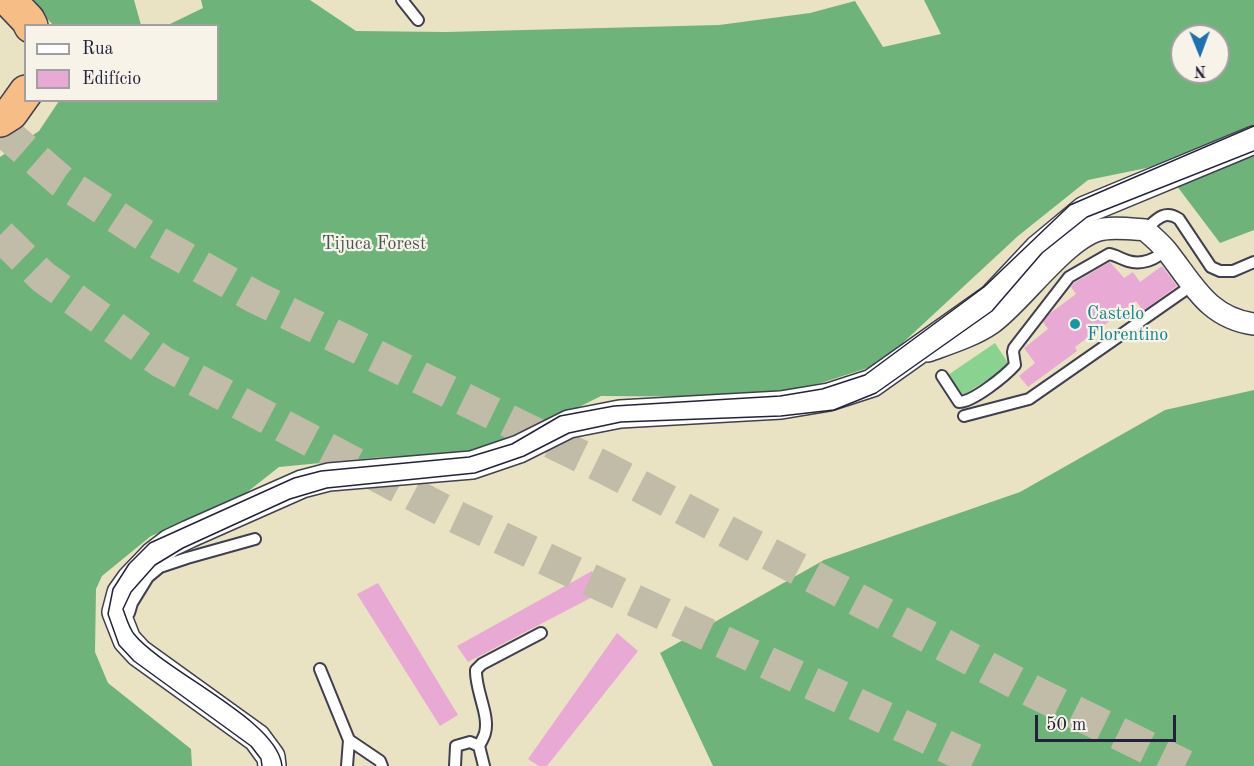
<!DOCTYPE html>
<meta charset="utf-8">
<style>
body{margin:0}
#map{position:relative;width:1254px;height:766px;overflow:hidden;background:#e9e3c3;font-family:"Old Standard TT",serif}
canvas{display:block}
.legend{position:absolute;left:24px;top:24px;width:195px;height:78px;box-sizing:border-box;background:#f7f3e8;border:2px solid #a29fa3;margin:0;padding:8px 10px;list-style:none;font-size:18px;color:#22223b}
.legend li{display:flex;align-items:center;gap:12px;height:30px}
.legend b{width:30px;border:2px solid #a29fa3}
.north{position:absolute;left:1170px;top:24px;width:60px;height:60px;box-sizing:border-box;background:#f7f3e8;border:2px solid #a29fa3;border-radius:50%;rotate:179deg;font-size:16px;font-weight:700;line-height:24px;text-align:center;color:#22223b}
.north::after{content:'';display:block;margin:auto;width:21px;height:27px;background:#1f6fb2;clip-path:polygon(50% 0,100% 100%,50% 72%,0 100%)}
.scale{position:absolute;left:1035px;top:715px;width:141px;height:27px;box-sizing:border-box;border:3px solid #22223b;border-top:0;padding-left:8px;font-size:18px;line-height:21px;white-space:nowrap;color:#22223b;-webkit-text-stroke:4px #f7f3e8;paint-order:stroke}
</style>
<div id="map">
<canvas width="1254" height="766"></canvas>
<ul class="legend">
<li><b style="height:8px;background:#fff"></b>Rua</li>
<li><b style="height:16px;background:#e9a9d5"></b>Edifício</li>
</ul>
<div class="north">N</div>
<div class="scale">50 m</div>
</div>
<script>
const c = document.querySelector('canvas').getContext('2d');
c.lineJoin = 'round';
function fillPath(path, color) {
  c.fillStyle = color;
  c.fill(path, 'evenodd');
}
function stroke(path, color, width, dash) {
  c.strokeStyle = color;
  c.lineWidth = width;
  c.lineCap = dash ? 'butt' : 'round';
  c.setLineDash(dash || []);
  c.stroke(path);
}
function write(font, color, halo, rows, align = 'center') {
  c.font = font + ' "Old Standard TT",serif';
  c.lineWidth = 4.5;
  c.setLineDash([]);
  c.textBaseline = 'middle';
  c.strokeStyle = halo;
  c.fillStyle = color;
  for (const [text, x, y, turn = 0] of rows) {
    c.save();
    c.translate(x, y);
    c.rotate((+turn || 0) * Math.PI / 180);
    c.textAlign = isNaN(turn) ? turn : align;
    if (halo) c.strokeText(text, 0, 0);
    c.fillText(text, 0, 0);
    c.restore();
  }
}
const green = new Path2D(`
 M995 343 1010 366 963 395 948 375Z`);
const forest = new Path2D(`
 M30 0H134L141 25H53Z
 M201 0H310L356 31 446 32 719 25 810 13 855 1 883 47 941 34 924 0H1254V230L1220 243 1161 165 1088 180 1018 236 880 364 821 383 761 397 601 396 487 453 383 457 279 467 232 504 151 536 102 576 96 589 95 652 108 683 191 749 192 766H0V157L39 131 59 101 218 100V26L168 25 203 8ZM1182 36H1218V72H1182Z
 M1254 390V766H713L660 653 824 560 1020 492 1165 410Z`);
const building = new Path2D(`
 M1110 262 1124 278 1133 272 1140 282 1162 266 1177 286 1143 311 1136 301 1075 347 1077 351 1028 387 1019 376 1035 363 1024 348 1048 329 1043 322 1049 314 1076 294 1071 287 1074 283Z
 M592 571 602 592 468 662 457 646Z
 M378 583 458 715 440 726 357 594Z
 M617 633 638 651 547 766H539L528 759Z`);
const motorwayTunnel = new Path2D(`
 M0 128 61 181 149 238 255 297 607 469 1032 691 1185 766
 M0 235 43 277 162 362 452 515 988 766`);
const service = new Path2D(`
 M402 0 418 20
 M1145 230C1156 220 1164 209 1179 219L1211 267 1220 271H1233L1254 262
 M942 376 959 402C973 402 1005 376 1015 365L1013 352 1014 348 1069 277 1109 254C1116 255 1121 259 1128 261 1141 265 1157 260 1165 249
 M964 416 1029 399 1191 286
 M129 613 132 603 148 577 160 567 187 558 255 539
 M320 669 349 740 347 766
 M349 740 380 761 382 766
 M479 746C481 742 484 737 485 733 490 715 475 690 476 670L482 664 541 633
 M455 766 456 746 470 742 479 746 484 766`);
const minor = new Path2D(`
 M928 351C950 343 973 336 992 323 1022 302 1069 233 1104 229 1117 227 1132 229 1145 230 1152 236 1160 243 1166 250 1192 282 1207 318 1254 324`);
const tertiary = new Path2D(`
 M272 766 271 757 257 738 139 653 127 640 116 612 121 593 131 579 153 556 170 543 189 534 302 484 329 477 472 465 519 449 569 424 620 414 781 405 829 397 872 383 992 298 1038 249 1085 210 1254 140`);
const motorway = new Path2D(`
 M9 0 28 20 31 26
 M0 120 11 113 26 92`);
const tram = new Path2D(`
 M262 766 261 759 251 746 134 661 119 645 108 614 113 589 129 564 150 543 294 478 321 471 469 457 512 444 560 416 614 406 780 396 822 389 865 375 984 287 1070 205 1254 126
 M282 766C278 720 165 672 134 634 129 628 126 617 123 609L131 592 155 565 183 548 290 499 327 488 475 473 524 456 569 433 621 422 781 416 834 410 876 393 992 311 1042 253 1087 217 1254 151`);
const markers = [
 [1075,324,6,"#0f9aa8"]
];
const parkNames = [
 ["Tijuca Forest",374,244]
];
const cultureNames = [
 ["Castelo",1087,314],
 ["Florentino",1087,335]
];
fillPath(green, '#89d28f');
fillPath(forest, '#6eb47a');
fillPath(building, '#e9a9d5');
stroke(motorwayTunnel, '#c1bca8', 33, [33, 16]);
stroke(service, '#403f4f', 14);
stroke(minor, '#403f4f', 24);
stroke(tertiary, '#403f4f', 30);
stroke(motorway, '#403f4f', 36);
stroke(service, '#fff', 10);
stroke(minor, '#fff', 21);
stroke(tertiary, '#fff', 27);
stroke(motorway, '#f6be86', 33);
stroke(tram, '#22223b', 1.5);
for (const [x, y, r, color] of markers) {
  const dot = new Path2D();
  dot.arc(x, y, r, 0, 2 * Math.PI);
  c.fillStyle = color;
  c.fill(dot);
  stroke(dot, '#f7f3e8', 2);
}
write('18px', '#415754', '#f7f3e8', parkNames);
write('18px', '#0d838f', '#f7f3e8', cultureNames, 'left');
</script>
